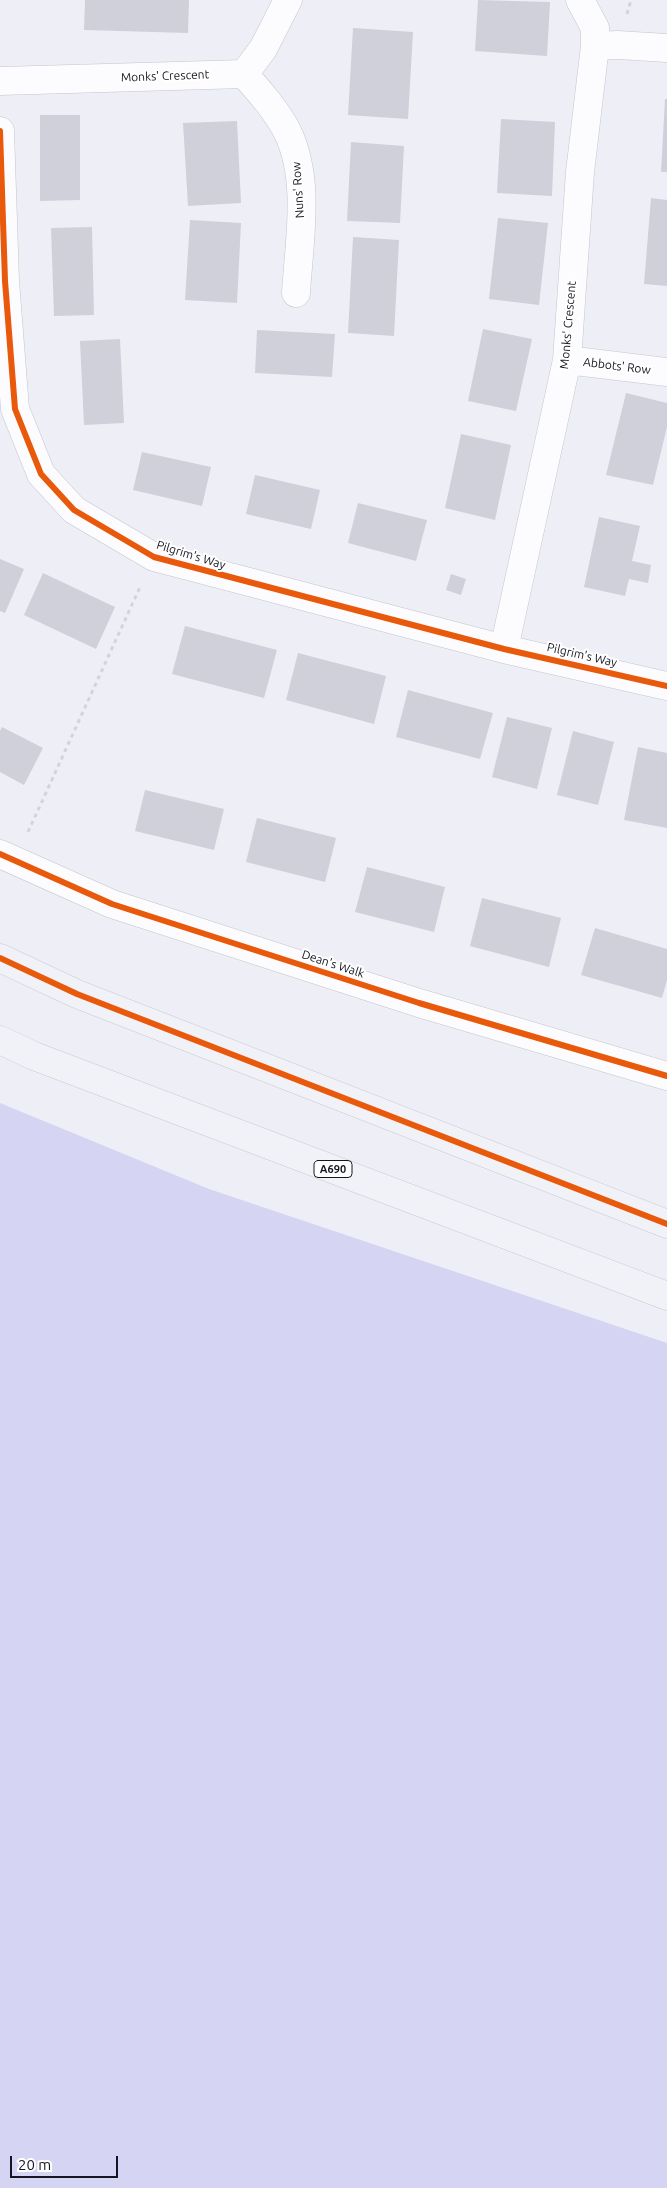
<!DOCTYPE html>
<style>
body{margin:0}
#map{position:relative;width:667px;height:2188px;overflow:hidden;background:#eeeef6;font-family:Ubuntu,sans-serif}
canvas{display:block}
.scale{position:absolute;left:10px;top:2156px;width:108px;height:22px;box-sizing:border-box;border:2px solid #161622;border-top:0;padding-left:6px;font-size:15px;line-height:18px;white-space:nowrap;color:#161622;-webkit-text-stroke:4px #fff;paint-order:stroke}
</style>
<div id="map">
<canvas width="667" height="2188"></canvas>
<div class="scale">20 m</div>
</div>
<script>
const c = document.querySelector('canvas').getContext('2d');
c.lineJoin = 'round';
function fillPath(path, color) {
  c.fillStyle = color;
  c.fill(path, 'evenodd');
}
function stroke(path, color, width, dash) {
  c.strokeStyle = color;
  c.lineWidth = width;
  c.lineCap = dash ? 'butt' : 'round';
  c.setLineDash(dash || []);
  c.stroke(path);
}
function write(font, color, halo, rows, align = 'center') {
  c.font = font + ' Ubuntu,sans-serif';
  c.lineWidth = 4;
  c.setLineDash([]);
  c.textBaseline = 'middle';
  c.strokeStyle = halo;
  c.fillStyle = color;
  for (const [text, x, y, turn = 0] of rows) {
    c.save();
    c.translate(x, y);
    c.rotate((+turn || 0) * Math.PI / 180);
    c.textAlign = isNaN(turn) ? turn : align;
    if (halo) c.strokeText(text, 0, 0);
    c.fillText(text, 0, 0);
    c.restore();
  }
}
const green = new Path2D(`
 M0 1103 209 1189 667 1343V2188H0Z`);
const building = new Path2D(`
 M85 0H189L188 33 84 30Z
 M478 0 550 2 547 56 475 51Z
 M353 28 413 32 408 119 348 115Z
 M665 99H667V172H661Z
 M40 115H80V200L40 201Z
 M501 119 555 122 552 196 497 193Z
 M237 121 241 203 188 206 183 123Z
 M351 142 404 146 400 223 347 221Z
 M651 198 667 200V286L644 284Z
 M498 218 548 223 539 305 489 299Z
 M190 220 241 223 237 303 185 300Z
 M92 227 94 315 54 316 51 228Z
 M353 237 399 240 394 336 348 333Z
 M483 329 532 339 516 411 468 401Z
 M257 330 335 334 332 377 255 373Z
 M120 339 124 423 84 425 80 341Z
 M626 393 667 403V427L653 485 606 475Z
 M461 434 511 445 495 520 445 508Z
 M142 452 211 467 202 506 133 490Z
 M255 475 320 490 311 529 246 514Z
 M358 503 427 520 416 561 348 543Z
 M599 517 640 526 632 561 651 565 648 583 629 579 625 596 584 587Z
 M0 559 24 569 5 613 0 611Z
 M43 573 115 607 96 649 24 615Z
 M451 574 466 579 461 595 446 590Z
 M185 626 277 650 264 698 172 674Z
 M298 653 386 676 374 724 286 700Z
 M408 690 493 713 480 759 396 737Z
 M507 717 552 728 537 789 492 777Z
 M2 727 43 748 24 785 0 772V731Z
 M573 731 614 742 598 805 557 795Z
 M638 747 667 753V828L624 820Z
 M145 790 224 809 214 850 135 831Z
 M257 818 336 838 325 882 246 862Z
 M367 867 445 887 434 932 355 912Z
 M482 898 561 918 549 967 470 946Z
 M595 928 667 949V980L662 998 581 975Z`);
const path = new Path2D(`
 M627 14 631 0
 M28 832 141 585`);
const minor = new Path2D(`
 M595 46 618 45 667 48
 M244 74C260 92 276 110 287 131 311 179 299 242 296 293
 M0 81 244 74 263 49 288 0
 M0 131 5 281 15 409 41 474 74 510 154 557 504 649 667 686
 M567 360 667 372
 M504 649 567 360 580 172 595 46V28L580 0
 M0 854 112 904 419 1003 667 1076`);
const highway = new Path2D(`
 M0 958 77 994 667 1224
 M0 1040 34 1056 667 1296`);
const cycleway = new Path2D(`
 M0 131 5 281 15 409 41 474 74 510 154 557 504 649 667 686
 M0 854 112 904 419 1003 667 1076
 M0 958 77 994 667 1224`);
const shields = [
 [333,1169,38]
];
const shieldNames = [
 ["A690",333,1169]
];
const streetNames = [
 ["Monks' Crescent",165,76,-2],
 ["Nuns' Row",298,190,-94],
 ["Monks' Crescent",568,325,-85],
 ["Abbots' Row",617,366,7],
 ["Pilgrim's Way",191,555,17],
 ["Pilgrim's Way",582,655,13],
 ["Dean's Walk",333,964,18]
];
fillPath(green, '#d5d4f3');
fillPath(building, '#d0d0da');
stroke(minor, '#c4c4ce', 29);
stroke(highway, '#cacad0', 29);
stroke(path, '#d4d4d7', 3, [4, 4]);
stroke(minor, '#fcfcfe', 28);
stroke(highway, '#f1f1f8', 28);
stroke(cycleway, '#e8590c', 6);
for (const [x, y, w] of shields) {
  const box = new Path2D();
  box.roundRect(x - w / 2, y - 8.5, w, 17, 4);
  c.fillStyle = '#fff';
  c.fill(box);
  stroke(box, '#161622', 1);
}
write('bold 11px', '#161622', null, shieldNames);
write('12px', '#161622', '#fff', streetNames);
</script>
